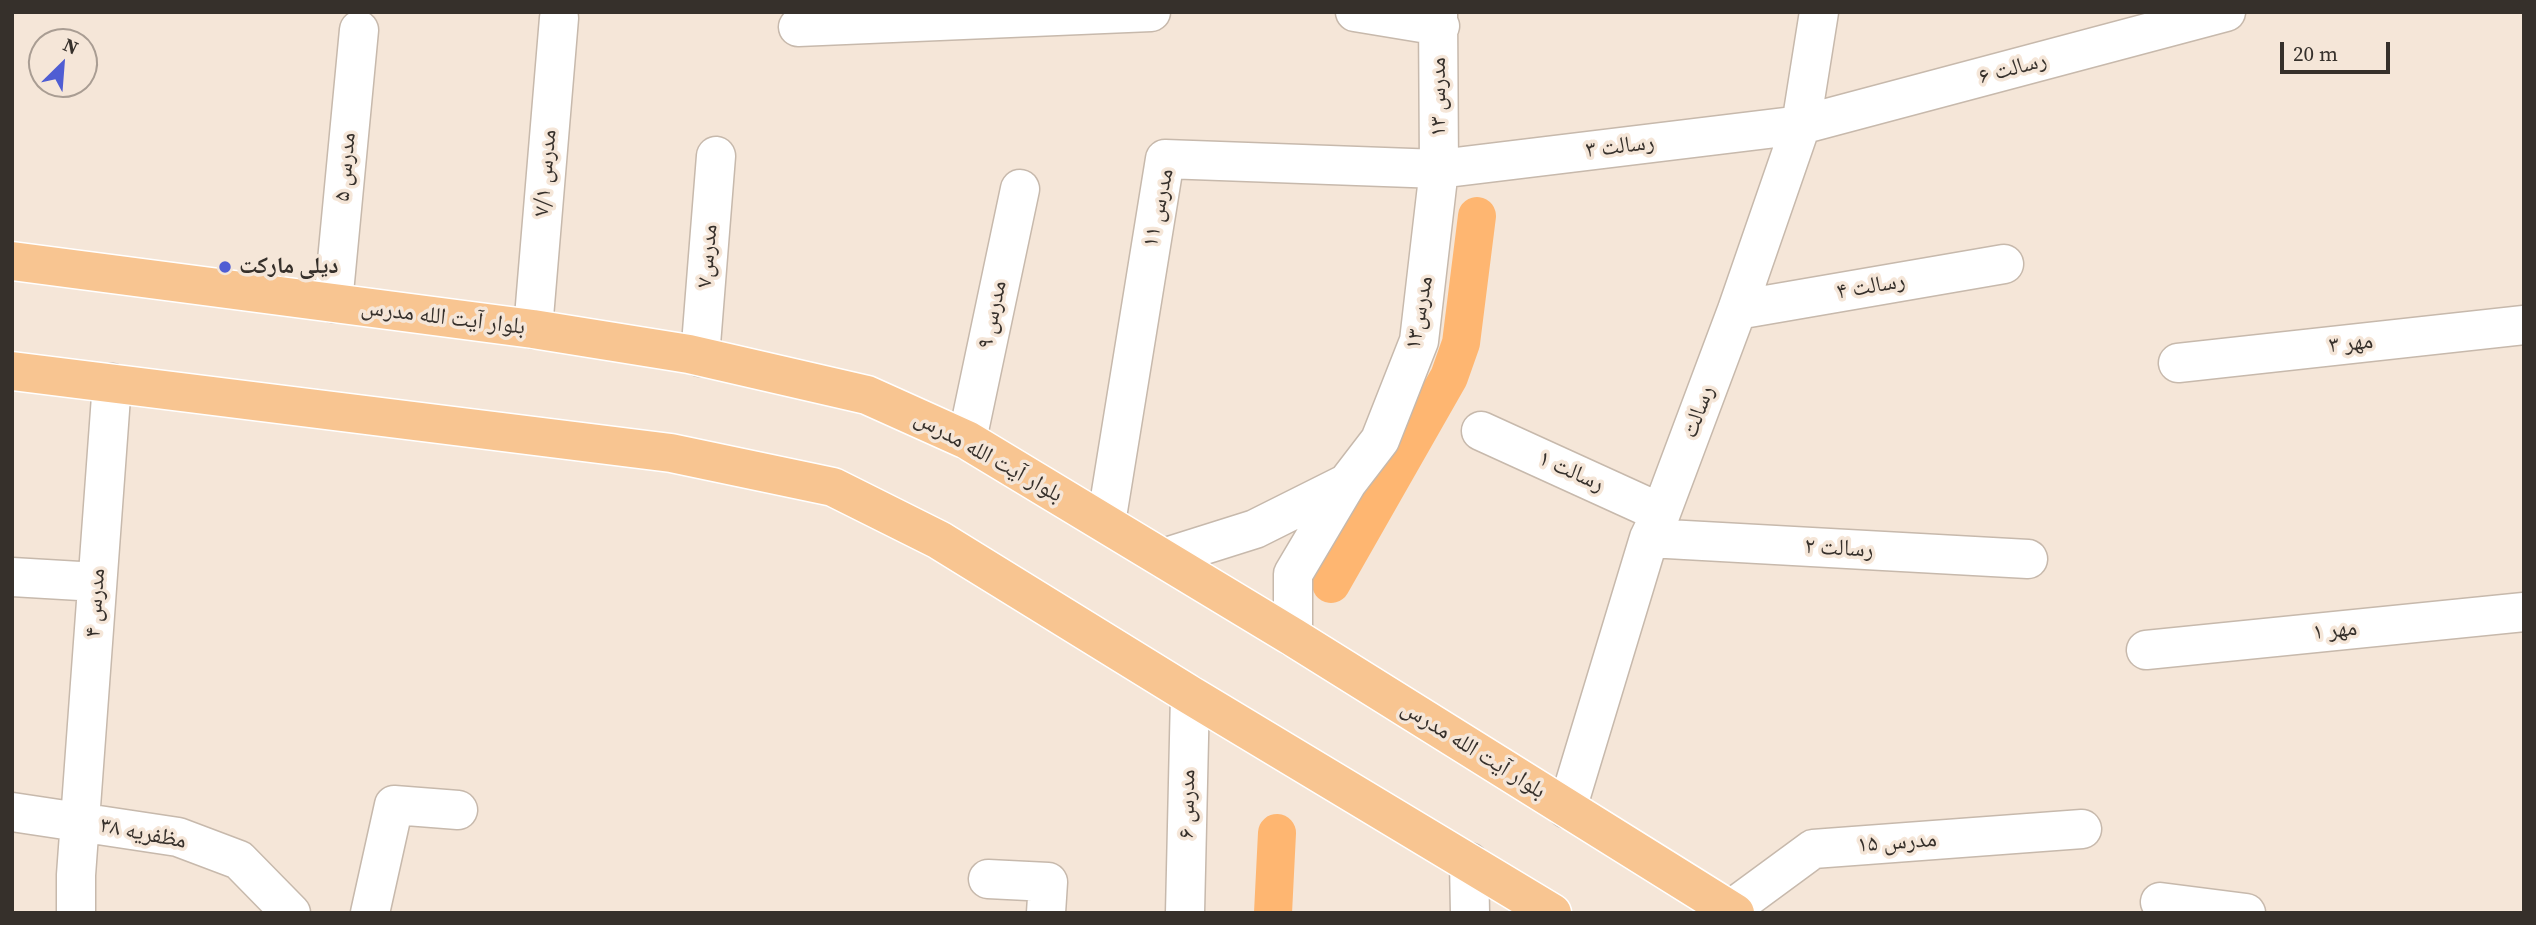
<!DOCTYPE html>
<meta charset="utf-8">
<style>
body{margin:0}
#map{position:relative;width:2536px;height:925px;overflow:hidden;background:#f5e6d8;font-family:"Source Serif 4",serif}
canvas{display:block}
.frame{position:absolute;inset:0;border:14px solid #36302b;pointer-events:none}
.north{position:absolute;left:28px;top:28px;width:70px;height:70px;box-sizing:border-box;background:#f5e6d8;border:2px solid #a99d93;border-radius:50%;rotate:25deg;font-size:19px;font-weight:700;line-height:28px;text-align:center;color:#36302b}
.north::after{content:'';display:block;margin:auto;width:24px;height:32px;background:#4f5dd3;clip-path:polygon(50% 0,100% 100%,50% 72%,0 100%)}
.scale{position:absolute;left:2280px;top:42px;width:110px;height:32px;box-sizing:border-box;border:4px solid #36302b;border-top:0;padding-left:9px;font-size:21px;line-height:24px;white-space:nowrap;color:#36302b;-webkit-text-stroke:5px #f5e6d8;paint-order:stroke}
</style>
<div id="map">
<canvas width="2536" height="925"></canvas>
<div class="frame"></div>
<div class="north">N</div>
<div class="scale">20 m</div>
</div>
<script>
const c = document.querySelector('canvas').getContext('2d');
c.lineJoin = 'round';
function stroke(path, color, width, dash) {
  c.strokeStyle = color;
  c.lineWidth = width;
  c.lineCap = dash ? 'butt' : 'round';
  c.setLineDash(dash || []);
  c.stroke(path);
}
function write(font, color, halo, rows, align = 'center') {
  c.font = font + ' "Source Serif 4","Noto Naskh Arabic",serif';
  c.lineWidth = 7;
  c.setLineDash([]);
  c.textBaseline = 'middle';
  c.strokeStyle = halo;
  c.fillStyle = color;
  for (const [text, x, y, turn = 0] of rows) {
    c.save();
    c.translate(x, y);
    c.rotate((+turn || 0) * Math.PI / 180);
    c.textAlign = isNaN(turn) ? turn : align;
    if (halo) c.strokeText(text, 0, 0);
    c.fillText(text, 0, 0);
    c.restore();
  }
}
const canal = new Path2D(`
 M1331 584 1449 377 1461 343 1477 216
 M1273 913 1277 833`);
const minor = new Path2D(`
 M1355 12 1440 26
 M798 27 1151 12
 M333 303 359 30
 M1737 310 2004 264
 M533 329 559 18
 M700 357 716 156
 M2178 363 2524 325
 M1481 431 1661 513
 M967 440 1020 189
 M1347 483 1380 440 1419 341 1439 169 1438 12
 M1106 523 1165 159 1439 169 1801 125 2226 12
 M1649 538 2028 559
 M1163 558 1255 529 1347 483 1293 574V637
 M12 577 97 582
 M2146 650 2524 612
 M1567 809 1649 538 1661 513 1737 310 1801 125 1819 12
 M12 812 178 837 239 860 291 913
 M1469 862 1470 913
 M988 879 1048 882 1046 913
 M2160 902 2246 913
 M1730 910 1813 849 2082 829
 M76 913V875L112 383
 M370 913 394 805 458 810
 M1185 913 1190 695`);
const major = new Path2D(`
 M12 261 533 329 689 354 867 395 967 440 1293 637 1735 913
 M12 371 671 453 833 487 939 540 1190 695 1552 913`);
const markers = [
 [225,267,7,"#4f5dd3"]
];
const streetNames = [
 ["رسالت ۶",2013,69,-15],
 ["مدرس ۱۳",1439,97,-90],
 ["رسالت ۳",1620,147,-7],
 ["مدرس ۵",346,167,-85],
 ["مدرس ۷/۱",546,173,-85],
 ["مدرس ۱۱",1159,208,-78],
 ["مدرس۷",708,256,-85],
 ["رسالت ۴",1871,287,-10],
 ["مدرس۱۳",1420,313,-80],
 ["مدرس ۹",993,315,-78],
 ["بلوار آیت الله مدرس",443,318,7],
 ["مهر ۳",2351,344,-6],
 ["رسالت",1699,412,-70],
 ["بلوار آیت الله مدرس",988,457,29],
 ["رسالت ۱",1571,472,24],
 ["رسالت ۲",1839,549,3],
 ["مدرس ۴",96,603,-86],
 ["مهر ۱",2335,631,-6],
 ["بلوار آیت الله مدرس",1473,750,32],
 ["مدرس ۶",1188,804,-89],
 ["مظفریه ۳۸",143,834,11],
 ["مدرس ۱۵",1897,843,-4]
];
const poiNames = [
 ["دیلی مارکت",239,267]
];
stroke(canal, '#feb671', 38);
stroke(minor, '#c7b9ac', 41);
stroke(major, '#fff', 41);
stroke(minor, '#fff', 38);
stroke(major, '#f8c591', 38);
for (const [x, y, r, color] of markers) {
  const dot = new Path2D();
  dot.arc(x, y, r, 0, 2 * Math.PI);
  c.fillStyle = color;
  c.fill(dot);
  stroke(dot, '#f5e6d8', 2.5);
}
write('23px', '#36302b', '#f5e6d8', streetNames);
write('bold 23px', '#36302b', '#f5e6d8', poiNames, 'left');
</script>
